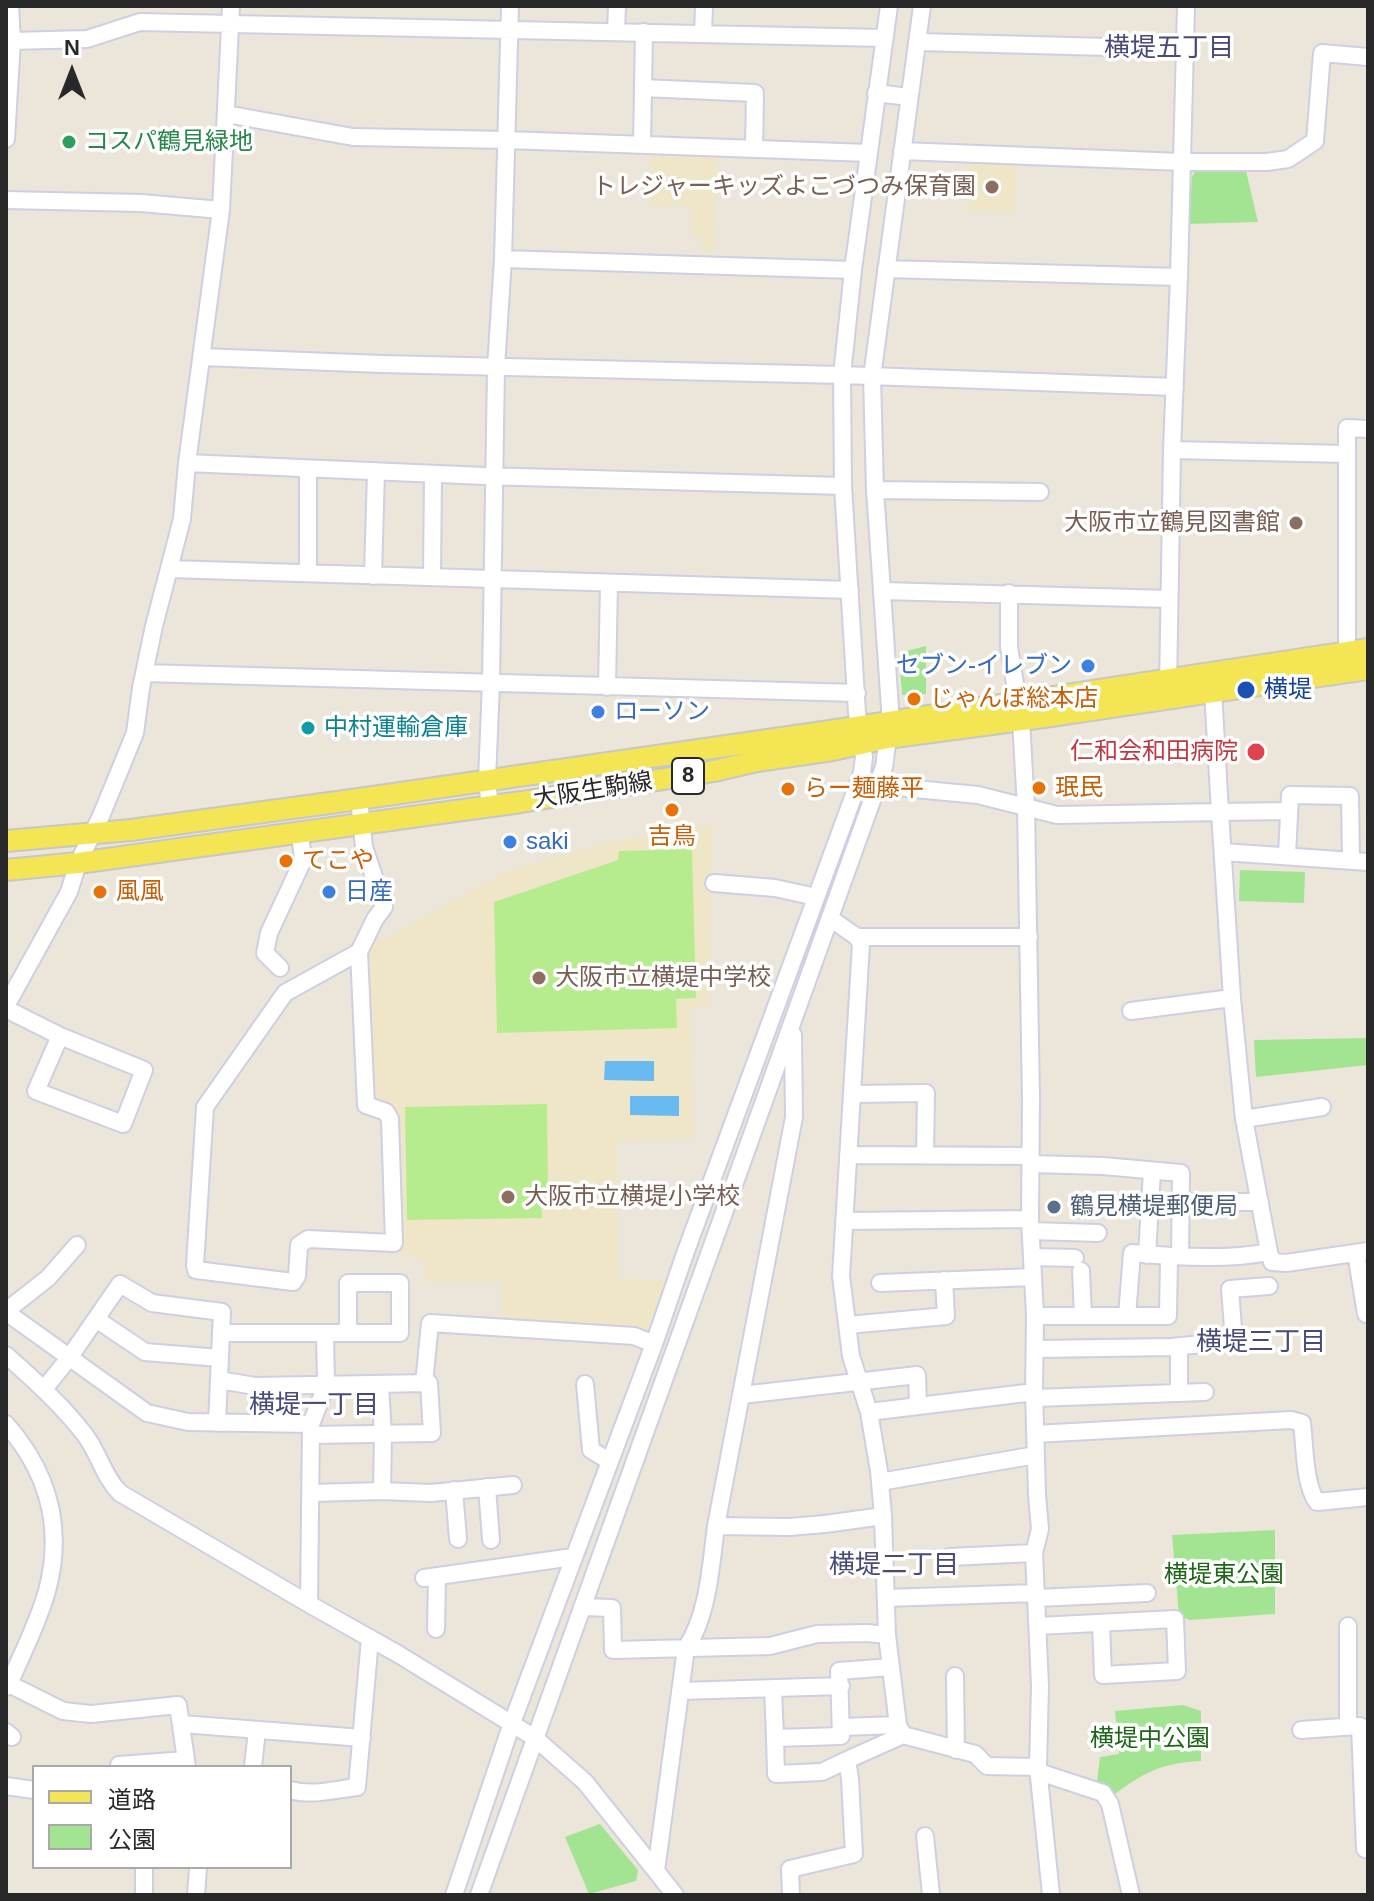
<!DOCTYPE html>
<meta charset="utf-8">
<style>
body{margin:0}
#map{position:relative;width:1374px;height:1901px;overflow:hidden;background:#ebe6d9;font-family:Helvetica,"Noto Sans JP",sans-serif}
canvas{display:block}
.frame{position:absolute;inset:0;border:8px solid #282828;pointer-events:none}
.legend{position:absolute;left:32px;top:1765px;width:260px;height:104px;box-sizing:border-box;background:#fff;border:2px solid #a9a9a9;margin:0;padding:10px 14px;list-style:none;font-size:24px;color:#282828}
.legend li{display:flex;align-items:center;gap:16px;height:40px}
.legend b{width:40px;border:2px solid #a9a9a9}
.north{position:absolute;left:32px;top:32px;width:80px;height:80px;-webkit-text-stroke:6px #fff;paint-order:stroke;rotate:0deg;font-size:22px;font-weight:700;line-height:32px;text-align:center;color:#282828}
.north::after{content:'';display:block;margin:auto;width:28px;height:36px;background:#282828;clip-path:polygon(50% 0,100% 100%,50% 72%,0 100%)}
</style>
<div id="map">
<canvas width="1374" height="1901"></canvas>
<div class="frame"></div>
<ul class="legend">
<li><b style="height:10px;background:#f4e555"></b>道路</li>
<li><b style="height:22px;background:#a3e493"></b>公園</li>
</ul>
<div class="north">N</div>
</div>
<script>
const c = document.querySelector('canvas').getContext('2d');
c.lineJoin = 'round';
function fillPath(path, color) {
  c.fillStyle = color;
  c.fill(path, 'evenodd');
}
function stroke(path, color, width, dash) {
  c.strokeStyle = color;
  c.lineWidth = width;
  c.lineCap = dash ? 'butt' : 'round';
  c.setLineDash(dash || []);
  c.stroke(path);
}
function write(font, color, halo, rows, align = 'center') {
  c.font = font + ' Helvetica,"Noto Sans JP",sans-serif';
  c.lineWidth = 7;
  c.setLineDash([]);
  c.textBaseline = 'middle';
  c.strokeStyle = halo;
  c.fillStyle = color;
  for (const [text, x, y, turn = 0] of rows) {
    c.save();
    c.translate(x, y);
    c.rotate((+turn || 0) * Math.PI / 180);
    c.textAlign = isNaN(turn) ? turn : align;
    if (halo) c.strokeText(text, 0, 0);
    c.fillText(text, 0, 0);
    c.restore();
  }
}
const education = new Path2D(`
 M650 154 717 156 715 251H702V237H691V206L649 205Z
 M968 162 1017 163 1015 212 967 210Z
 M713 823 709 1007 690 1008 694 1138 617 1142 618 1278 666 1281 647 1332 502 1319V1282H425V1260L399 1253 397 1119 372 1096 367 948 508 871 603 843Z`);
const green = new Path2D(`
 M1196 169 1246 171 1258 222 1189 224 1192 177Z
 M926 646V694L902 695 899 653Z
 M1240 870 1305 872 1304 903 1239 901Z
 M1368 1038V1065L1256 1077 1254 1040Z
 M1275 1530V1614L1190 1620 1179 1616 1172 1535Z
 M1183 1705 1201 1711V1761C1163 1763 1146 1771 1115 1794L1108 1786 1097 1781 1100 1757 1119 1754 1115 1711Z
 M600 1824 638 1870 636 1881 589 1894 565 1837Z`);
const pitch = new Path2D(`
 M692 849 696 998 676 999 677 1028 497 1033 494 902 618 860 619 851Z
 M547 1104 548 1192 541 1193 542 1218 407 1220 405 1107Z`);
const water = new Path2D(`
 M605 1061H654V1081L604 1080Z
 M630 1096H679V1116L630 1115Z`);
const minor = new Path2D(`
 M616 32 617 6
 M703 34 704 6
 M12 41 87 39 140 22 884 38
 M917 42 1185 49
 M643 88 755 93 754 149
 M876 93 909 97
 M226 114 353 137 507 140 869 153
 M6 139 12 41 10 6
 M642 145 644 32
 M902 151 1182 162H1267L1288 159 1315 141 1322 53 1368 57
 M6 200 141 203 221 210
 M503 259 853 270
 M886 269 1179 277
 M202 357 382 364 842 375 1175 387
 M1172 450 1346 454
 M187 463 484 476 843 486
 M875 490 1040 492
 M169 569 850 590
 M308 573V469
 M373 576 376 471
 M432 577 433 474
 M883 591 1169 599
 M1009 593V647L1021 720 1026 808 1031 1099 1030 1219 1035 1316 1034 1392 1037 1495 1040 1529 1034 1553 1040 1686 1038 1767 1051 1895
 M1347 651V428L1368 429
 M144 673 857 693
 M607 687 609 583
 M1168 689 1172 450 1179 277 1186 6
 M1213 691 1220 812 1288 811
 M894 787 978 795 1057 815 1220 812 1232 998 1244 1119 1269 1252 1272 1262 1286 1263 1368 1251
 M490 807 487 780 491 683 496 367 503 259 510 6
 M1223 852 1368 862
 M1287 856 1290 795 1350 796 1351 860
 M714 883 775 888 816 897
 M831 919 857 937 861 944 841 1276 851 1356 869 1412 879 1471 883 1516 887 1635 898 1725 903 1735 975 1754 987 1766 1038 1767
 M857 937H1029
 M359 952 285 993 205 1107 195 1265 196 1270 293 1282 297 1276 299 1245 308 1239 394 1243 390 1119 386 1112 366 1105 359 952 375 919 384 907 364 847 359 799
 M280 968 265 953 269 933 303 860 300 834
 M6 1006 69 892 78 863 101 816 135 733 141 688 154 626 182 519 187 463 221 210 231 6
 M6 1009 60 1036 144 1070 123 1124 36 1091 60 1036
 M1131 1011 1232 998
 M853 1094 926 1093 925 1154
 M1244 1119 1322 1107
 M848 1155 1031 1156
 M1031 1164 1103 1166 1181 1173 1180 1256
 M1180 1202H1260
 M844 1221 1030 1219
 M1031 1231 1098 1233
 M1356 1253 1366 1314
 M1147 1255 1152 1171
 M1032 1257 1075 1258
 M1081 1271 1083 1316
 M880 1283 1033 1277
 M6 1311 48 1278 77 1245
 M6 1312 147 1413 188 1422 311 1424
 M1035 1316H1168L1169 1257
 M1127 1316 1132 1253C1173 1257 1229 1260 1269 1252
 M96 1319 145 1352 220 1358
 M848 1325 946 1316 944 1280
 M221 1333H228C285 1333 343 1333 400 1333V1283H348V1333
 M1035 1349 1171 1347 1234 1341 1230 1289 1269 1286
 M6 1355C34 1380 62 1405 85 1435 99 1453 103 1476 120 1493L309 1604 398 1654 535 1738 585 1782 675 1895
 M219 1380 255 1386 429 1383 432 1433 311 1435
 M424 1383 430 1323 634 1336 654 1344
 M380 1384 383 1434 382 1491
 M585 1384 591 1450 609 1461
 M44 1389 69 1358 120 1284 152 1303 222 1312 217 1423
 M1179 1393V1346
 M742 1395 917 1375 918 1406
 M1035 1398 1205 1392
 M869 1412 1034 1392
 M6 1424C49 1473 64 1528 47 1591 38 1623 22 1654 9 1684L6 1687
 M1035 1434 1291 1420 1302 1423C1305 1446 1304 1484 1317 1502L1368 1497
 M880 1482 1036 1455
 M487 1487 491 1540
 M454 1490 458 1539
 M311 1493 382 1491 431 1493 513 1485
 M716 1526 789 1527 825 1524 883 1516
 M949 1557 1034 1553
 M424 1578 573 1557
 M886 1598 1036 1593
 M1037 1598 1147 1593
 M309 1604 311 1424 326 1386 325 1333
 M582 1607 612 1608 613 1650 770 1646 817 1634 867 1633 887 1635
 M1038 1626 1175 1619 1177 1671 1103 1675 1101 1623
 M436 1629 437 1576
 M955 1676 956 1750
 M9 1684 63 1711 91 1714 178 1705 187 1767
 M773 1688 775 1738 841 1736 839 1671 891 1667
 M681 1691 841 1686
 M182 1724 362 1738
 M1360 1726 1365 1849H1368
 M841 1727 898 1725
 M1348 1727V1626
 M1301 1730 1356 1726
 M6 1732 12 1737
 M775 1738 776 1774 822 1772 847 1760
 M119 1765 186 1760
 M253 1767 257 1730
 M1039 1772 1103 1793 1110 1804 1131 1895
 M6 1786 34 1790
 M290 1790C312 1796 335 1790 357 1787L370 1638
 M925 1836 931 1895
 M144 1867V1895
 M656 1871 686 1648C708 1616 711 1565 716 1526L794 1117 793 1035
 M196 1895 198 1867
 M454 1895 512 1723 654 1344 686 1251 862 773 864 757 857 713 843 486 842 375 853 270 889 6
 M479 1895 884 767 890 722V708L875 490 872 377 922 6
 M791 1895 790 1869 854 1854 850 1779 847 1760 903 1735`);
const major = new Path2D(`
 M6 841 131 830 359 799 830 731 1368 649
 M6 870 78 863 521 802 714 771 757 761 833 750 887 738 1044 717 1368 669`);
const markers = [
 [69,142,8,"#2e9e5b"],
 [992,187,8,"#8d6e63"],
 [1296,523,8,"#8d6e63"],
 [1088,666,8,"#3f7fe0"],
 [1246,690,10,"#1a4fb4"],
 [914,699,8,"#e8710a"],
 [598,712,8,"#3f7fe0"],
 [308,728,8,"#0f9aa8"],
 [1256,752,10,"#e0444e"],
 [1039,788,8,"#e8710a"],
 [788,789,8,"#e8710a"],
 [672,810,8,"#e8710a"],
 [510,842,8,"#3f7fe0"],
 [286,861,8,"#e8710a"],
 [100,892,8,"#e8710a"],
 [329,892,8,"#3f7fe0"],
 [539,978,8,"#8d6e63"],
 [508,1197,8,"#8d6e63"],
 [1054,1207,8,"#5c6f8a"]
];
const shields = [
 [688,776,32]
];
const shieldNames = [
 ["8",688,776]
];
const leisureNames = [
 ["コスパ鶴見緑地",85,142]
];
const educationNames = [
 ["トレジャーキッズよこづつみ保育園",976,187],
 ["大阪市立鶴見図書館",1280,523],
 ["大阪市立横堤中学校",555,978,"left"],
 ["大阪市立横堤小学校",524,1197,"left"]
];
const shopNames = [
 ["セブン-イレブン",1072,666,"right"],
 ["ローソン",614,712],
 ["saki",526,842],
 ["日産",345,892]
];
const transitNames = [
 ["横堤",1264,690]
];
const foodNames = [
 ["じゃんぼ総本店",930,699],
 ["珉民",1055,788],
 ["らー麺藤平",804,789],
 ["吉鳥",672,837,"center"],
 ["てこや",302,861],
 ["風風",116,892]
];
const cultureNames = [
 ["中村運輸倉庫",324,728]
];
const healthNames = [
 ["仁和会和田病院",1238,752]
];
const streetNames = [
 ["大阪生駒線",593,791,-9]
];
const serviceNames = [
 ["鶴見横堤郵便局",1070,1207]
];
const parkNames = [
 ["横堤東公園",1224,1575],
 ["横堤中公園",1150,1739]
];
const neighbourhoodNames = [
 ["横堤五丁目",1169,49],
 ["横堤三丁目",1261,1343],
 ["横堤一丁目",314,1406],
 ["横堤二丁目",894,1566]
];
fillPath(education, '#eee6c7');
fillPath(green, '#a3e493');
fillPath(pitch, '#b7ec8e');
fillPath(water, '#68baf1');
stroke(minor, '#cecfe2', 20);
stroke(major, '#c7c7c7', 24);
stroke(minor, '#fff', 16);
stroke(major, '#f4e555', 20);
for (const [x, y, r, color] of markers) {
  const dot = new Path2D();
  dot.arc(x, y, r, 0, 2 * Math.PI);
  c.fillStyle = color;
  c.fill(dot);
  stroke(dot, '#fff', 3);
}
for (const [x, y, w] of shields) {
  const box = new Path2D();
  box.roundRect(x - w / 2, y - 18, w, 36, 6);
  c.fillStyle = '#fff';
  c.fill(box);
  stroke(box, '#282828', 2);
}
write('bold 22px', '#282828', null, shieldNames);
write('24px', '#27864d', '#fff', leisureNames, 'left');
write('24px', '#785e54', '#fff', educationNames, 'right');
write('24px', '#366cbe', '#fff', shopNames, 'left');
write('24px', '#164399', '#fff', transitNames, 'left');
write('24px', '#c56008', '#fff', foodNames, 'left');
write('24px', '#0d838f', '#fff', cultureNames, 'left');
write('24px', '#be3a42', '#fff', healthNames, 'right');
write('24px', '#282828', '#fff', streetNames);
write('24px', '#4e5e75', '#fff', serviceNames, 'left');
write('24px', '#1d6617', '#fff', parkNames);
write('26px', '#484a79', '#fff', neighbourhoodNames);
</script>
